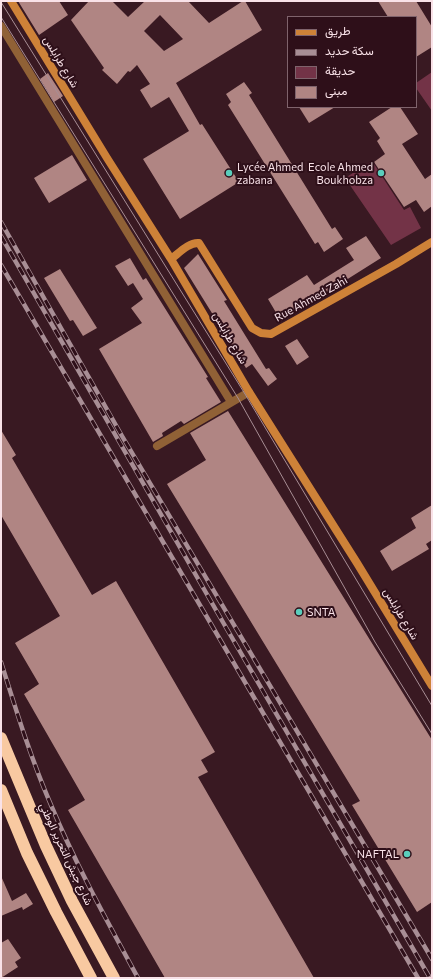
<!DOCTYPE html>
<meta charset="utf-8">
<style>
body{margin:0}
#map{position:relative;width:433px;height:979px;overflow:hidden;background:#391922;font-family:Commissioner,Vazirmatn,sans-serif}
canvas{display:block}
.frame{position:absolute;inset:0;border:2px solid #f9e2e8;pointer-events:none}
.legend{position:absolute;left:287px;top:16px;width:130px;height:92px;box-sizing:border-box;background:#2e0f19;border:1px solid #7f636c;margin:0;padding:5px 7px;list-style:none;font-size:12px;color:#f9e2e8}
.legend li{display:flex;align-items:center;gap:8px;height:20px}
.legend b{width:20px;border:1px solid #7f636c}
</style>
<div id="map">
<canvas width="433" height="979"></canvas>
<div class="frame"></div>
<ul class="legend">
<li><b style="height:5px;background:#ce8238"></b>طريق</li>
<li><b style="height:5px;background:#a88e95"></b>سكة حديد</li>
<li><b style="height:11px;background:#733347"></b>حديقة</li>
<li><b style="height:11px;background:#b08583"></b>مبنى</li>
</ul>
</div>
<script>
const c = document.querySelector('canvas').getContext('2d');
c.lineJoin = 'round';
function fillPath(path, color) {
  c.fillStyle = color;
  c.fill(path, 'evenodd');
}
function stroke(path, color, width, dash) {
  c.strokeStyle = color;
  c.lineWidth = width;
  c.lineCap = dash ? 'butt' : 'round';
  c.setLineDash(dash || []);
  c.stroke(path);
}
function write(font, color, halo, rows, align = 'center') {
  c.font = font + ' Commissioner,Vazirmatn,sans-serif';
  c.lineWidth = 4;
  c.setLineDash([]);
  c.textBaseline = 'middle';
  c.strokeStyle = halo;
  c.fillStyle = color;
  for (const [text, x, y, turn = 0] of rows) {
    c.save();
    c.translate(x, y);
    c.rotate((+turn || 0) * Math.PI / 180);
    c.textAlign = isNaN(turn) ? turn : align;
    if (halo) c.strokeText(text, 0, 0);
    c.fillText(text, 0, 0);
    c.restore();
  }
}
const green = new Path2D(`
 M432 72V111L416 88V83Z
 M372 161 404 210 410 207 421 228 391 245 345 178Z`);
const building = new Path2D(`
 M18 1H59L68 15 39 35Z
 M89 1H112L128 17 145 1H188L209 23 243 1H245L262 30 176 83 200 125 202 124 239 182 180 219 143 159 189 131 169 97 151 108 140 90 150 84 137 65 130 72 128 71 117 84 102 70 104 68 71 20ZM160 15 183 39 164 51 144 31Z
 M378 1H416L432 27V47L416 57V17H388Z
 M48 73 63 96 54 102 40 79Z
 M244 82 252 93 249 95 332 229 335 227 343 239 324 252 318 242 315 244 228 105 231 102 226 94Z
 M299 107H335L309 123Z
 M392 107H400L418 134 402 144 425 179 432 174V206L424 212 416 200 404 207 374 162 385 154 377 141 380 138 369 122Z
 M72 155 87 180 49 203 34 178Z
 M366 236 381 258 281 321 268 299 307 275 314 285 354 260 346 248Z
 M198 254 227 300 224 301 266 369 269 368 277 379 268 386 252 364 246 368 184 268Z
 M130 258 143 280 146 278 208 377 206 378 221 402 184 424 181 421 162 433 163 436 153 442 99 349 142 323 131 308 143 299 133 283 128 286 115 266Z
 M60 269 97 328 83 336 73 320 70 321 44 278Z
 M297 339 309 357 297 365 285 346Z
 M228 411 432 740V902L417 912 352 805 360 801 167 484 206 460 190 433Z
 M1 430 16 455 12 458 92 595 116 581 215 752 201 760 208 772 198 777 314 978H165L68 810 85 800 24 694 39 684 15 643 60 616 1 515Z
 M432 505V540L426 544 429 549 392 571 380 551 416 528 411 518Z
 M1 876 12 901 26 893 33 904 23 910 22 907 1 916Z
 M8 939 21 958 15 962 18 967 1 978V943Z`);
const street = new Path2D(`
 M1 26 231 402
 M157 446 249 392`);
const secondary = new Path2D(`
 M11 1 107 158 171 259 249 392 357 563 432 686
 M171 259C179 253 189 242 199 243L252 328 261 333 271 334 396 264 432 242`);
const highway = new Path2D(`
 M1 738 46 846 72 901 114 978
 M1 790 27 853 56 912 91 978`);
const tram = new Path2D(`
 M1 2 245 394 432 706
 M1 17 238 398 375 642 432 734`);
const rail = new Path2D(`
 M1 222 122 436 432 959
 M1 236 224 624 430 978
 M1 265 418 978
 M1 662C16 710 31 759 51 805 76 865 107 921 138 978`);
const markers = [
 [229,173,4,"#5acebc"],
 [381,173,4,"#5acebc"],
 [299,612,4,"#5acebc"],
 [407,854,4,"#5acebc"]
];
const streetNames = [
 ["شارع طرابلس",61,62,59],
 ["Rue Ahmed Zahi",311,299,-29],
 ["شارع طرابلس",230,338,60],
 ["شارع طرابلس",401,614,59],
 ["شارع جيش التحرير الوطني",66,854,65]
];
const poiNames = [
 ["Lycée Ahmed",237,167],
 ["zabana",237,180],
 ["Ecole Ahmed",373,167,"right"],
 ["Boukhobza",373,180,"right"],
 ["SNTA",307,612],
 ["NAFTAL",399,854,"right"]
];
fillPath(green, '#733347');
fillPath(building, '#b08583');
stroke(street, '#906136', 8);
stroke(secondary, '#ce8238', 8);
stroke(highway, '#f8c9a1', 12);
stroke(tram, '#a88e95', 1);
stroke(rail, '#a88e95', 4.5);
stroke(rail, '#2e0f19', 3, [9]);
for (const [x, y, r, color] of markers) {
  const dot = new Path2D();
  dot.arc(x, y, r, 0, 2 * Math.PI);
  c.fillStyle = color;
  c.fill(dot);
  stroke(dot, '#2e0f19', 1.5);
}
write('11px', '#f9e2e8', '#2e0f19', streetNames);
write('11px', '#f9e2e8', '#2e0f19', poiNames, 'left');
</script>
